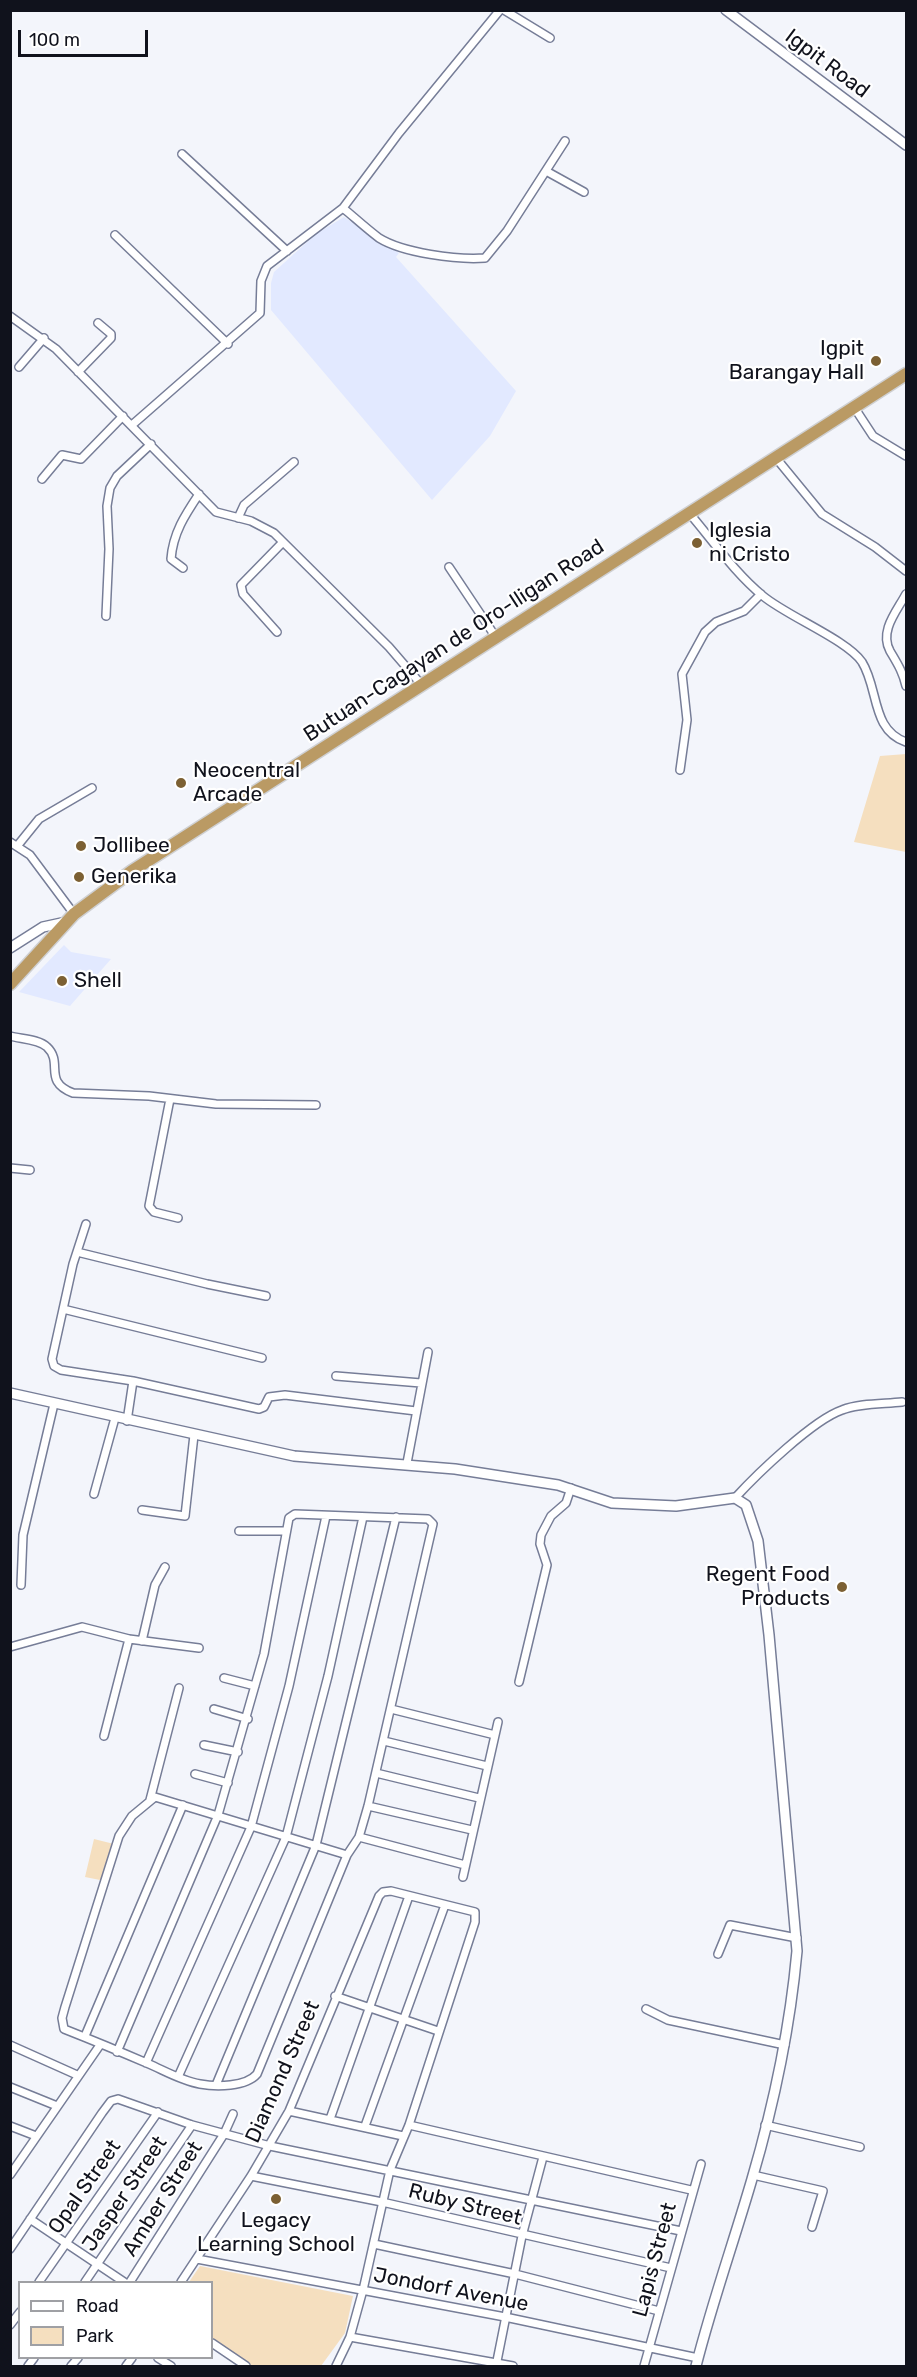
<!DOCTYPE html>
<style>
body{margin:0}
#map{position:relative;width:917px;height:2377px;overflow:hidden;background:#f3f5fb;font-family:Rubik,sans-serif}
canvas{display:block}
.frame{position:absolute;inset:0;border:12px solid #10121c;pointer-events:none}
.legend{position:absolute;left:18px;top:2281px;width:195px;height:78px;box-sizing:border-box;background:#fff;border:2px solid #9fa0a4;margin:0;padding:8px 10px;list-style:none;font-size:18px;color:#10121c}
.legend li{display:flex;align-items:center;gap:12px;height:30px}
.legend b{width:30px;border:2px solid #9fa0a4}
.scale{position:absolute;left:18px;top:30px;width:130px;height:27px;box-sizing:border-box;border:3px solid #10121c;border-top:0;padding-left:8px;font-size:18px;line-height:21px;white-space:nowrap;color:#10121c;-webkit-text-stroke:4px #fff;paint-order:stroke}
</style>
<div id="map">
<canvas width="917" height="2377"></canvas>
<div class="frame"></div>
<ul class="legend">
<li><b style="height:8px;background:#fff"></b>Road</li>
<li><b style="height:16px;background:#f5dfbf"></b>Park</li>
</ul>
<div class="scale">100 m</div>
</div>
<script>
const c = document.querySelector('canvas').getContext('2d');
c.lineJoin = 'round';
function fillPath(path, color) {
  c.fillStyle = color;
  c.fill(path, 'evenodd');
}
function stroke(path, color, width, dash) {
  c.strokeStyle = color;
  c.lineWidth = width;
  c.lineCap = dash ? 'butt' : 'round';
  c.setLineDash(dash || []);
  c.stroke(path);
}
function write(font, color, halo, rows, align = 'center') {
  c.font = font + ' Rubik,sans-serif';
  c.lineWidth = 4.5;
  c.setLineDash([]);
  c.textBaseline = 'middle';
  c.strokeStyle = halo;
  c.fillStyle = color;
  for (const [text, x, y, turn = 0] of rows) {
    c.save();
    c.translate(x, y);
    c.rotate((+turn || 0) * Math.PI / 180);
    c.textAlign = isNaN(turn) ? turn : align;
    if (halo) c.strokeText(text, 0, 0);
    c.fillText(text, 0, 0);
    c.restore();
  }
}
const built = new Path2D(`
 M344 217 399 253 396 257 516 391 490 436 432 500 271 310V283L274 272 316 234Z
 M64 945 71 952 111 959 70 1006 19 992Z`);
const green = new Path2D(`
 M906 754V852L854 842 880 756Z
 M94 1839 114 1844 105 1881 85 1877Z
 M200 2266 353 2296 345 2333 321 2366H249L212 2340V2282H189Z`);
const minor = new Path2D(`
 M504 10 550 38
 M182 154 287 251
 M546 171 584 192
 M343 208C355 218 367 229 379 238 403 253 457 260 485 258L507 231 565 141
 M115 235 228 344
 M10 316 56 349 216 512 251 521 274 533 389 647 420 683
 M19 367 44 338
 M78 372 111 338V334L98 323
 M854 407 873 436 906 456
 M132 425 260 313 261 281 267 266 343 208 399 133 500 10
 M776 458 822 514 875 547 906 571
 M42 479 62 455 81 459 123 416
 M690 514C713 541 735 573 763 596 787 616 847 640 862 662 879 689 871 730 906 742
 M238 518 244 505 294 462
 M449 567 495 636
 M183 568 171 559C173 533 185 515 199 494
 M906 594C897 611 879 631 890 651 897 663 903 672 906 686
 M106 616 109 549 107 506 110 488 117 476 151 444
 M277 632 243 594 241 585 283 542
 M680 770 687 720 682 674 705 632 716 622 744 611 761 594
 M10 842 30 855 74 914
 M18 845 39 819 92 788
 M10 1036C21 1039 39 1039 47 1047 64 1063 42 1081 73 1093L149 1096 216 1104 316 1105
 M170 1099 149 1206 154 1212 178 1218
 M10 1168 30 1170
 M86 1224 73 1264 52 1359 54 1366 61 1370 133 1381 259 1409 264 1407 269 1397 285 1395 416 1411
 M77 1252 207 1284 266 1296
 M63 1309 262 1358
 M336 1376 421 1383
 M127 1421 133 1381
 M407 1463 428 1352
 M94 1494 115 1418
 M735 1498C757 1474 813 1420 842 1410 860 1403 883 1404 902 1402
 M142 1510 185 1516 194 1435
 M239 1531H286
 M21 1585 23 1535 54 1404
 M142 1641 155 1585 165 1567
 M10 1647 82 1627 129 1639 199 1648
 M224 1678 255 1686
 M519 1682 547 1565 540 1544 541 1535 551 1516 566 1503 571 1488
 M214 1709 248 1719
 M391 1709 495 1735
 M104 1736 129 1639
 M384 1741 487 1766
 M204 1745 238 1752
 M376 1773 479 1798
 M195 1774 228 1783
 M150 1800 179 1688
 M368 1806 472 1830
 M359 1837 465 1865
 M463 1877 498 1722
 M718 1954 730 1925 797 1938
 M335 1996 438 2031
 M646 2009 668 2020 785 2045
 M85 2036 183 1805
 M10 2045 77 2075
 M117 2052 218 1815 264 1654 289 1518 295 1514 428 1519 433 1524 368 1806 359 1837 347 1855 257 2074C246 2087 216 2087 200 2084 182 2081 165 2071 149 2064 121 2052 92 2040 64 2029L62 2018 65 2007 119 1836 132 1816 155 1797 347 1855
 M146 2063 251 1827 289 1686 326 1516
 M178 2077 286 1837 328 1676 363 1517
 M216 2085 316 1845 396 1517
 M10 2087 57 2106
 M289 2111 403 2136
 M330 2119 409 1896
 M409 2125 691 2190
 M765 2125 860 2147
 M10 2126 36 2136
 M365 2126 445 1905
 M10 2175 100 2045
 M753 2175 823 2191 812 2227
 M251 2176 382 2202 671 2268
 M30 2219 124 2282
 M374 2244 515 2274 659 2311
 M10 2249 102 2113 111 2101 118 2099 192 2125 270 2146 681 2231
 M197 2259 505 2317 698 2358
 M39 2282 158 2112
 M85 2282 192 2125
 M130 2282 224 2134 233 2114
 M181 2282 251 2176 289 2111 379 1896 383 1892 391 1891 475 1912V1922L409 2125 390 2170 363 2290 350 2337 336 2366
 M10 2325 20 2312
 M350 2337 513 2366
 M212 2343 246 2366
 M158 2358 171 2366
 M28 2366 34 2358
 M71 2366 78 2358
 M126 2366 132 2358
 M496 2366 522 2236 543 2157
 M644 2366 701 2164`);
const tertiary = new Path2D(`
 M726 10 906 145
 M10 948 43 927 66 922
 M10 1393 294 1456 455 1469 558 1485 612 1503 676 1506 735 1498 746 1505 758 1541 769 1635 797 1951C790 2028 774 2104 752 2179 734 2241 712 2303 696 2366`);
const trunk = new Path2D(`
 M10 984 74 914 132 871 906 374`);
const markers = [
 [876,361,6,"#7c6033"],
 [697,543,6,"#7c6033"],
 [181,783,6,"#7c6033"],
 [81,846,6,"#7c6033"],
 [79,877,6,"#7c6033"],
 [62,981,6,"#7c6033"],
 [842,1587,6,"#7c6033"],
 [276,2199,6,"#7c6033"]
];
const streetNames = [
 ["Igpit Road",827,64,37],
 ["Butuan-Cagayan de Oro-Iligan Road",454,641,-33],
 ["Diamond Street",283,2072,-66],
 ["Opal Street",85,2187,-55],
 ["Jasper Street",125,2194,-56],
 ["Amber Street",163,2199,-58],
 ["Ruby Street",465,2205,14],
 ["Lapis Street",655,2260,-75],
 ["Jondorf Avenue",451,2290,11]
];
const poiNames = [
 ["Igpit",864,349,"right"],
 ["Barangay Hall",864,373,"right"],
 ["Iglesia",709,531],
 ["ni Cristo",709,555],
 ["Neocentral",193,771],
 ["Arcade",193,795],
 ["Jollibee",93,846],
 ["Generika",91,877],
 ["Shell",74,981],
 ["Regent Food",830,1575,"right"],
 ["Products",830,1599,"right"],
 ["Legacy",276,2221,"center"],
 ["Learning School",276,2245,"center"]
];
fillPath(built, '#e2e9ff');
fillPath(green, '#f5dfbf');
stroke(minor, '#767d97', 10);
stroke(tertiary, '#767d97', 12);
stroke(trunk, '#cfd0d2', 15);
stroke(minor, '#fff', 7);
stroke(tertiary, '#fff', 9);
stroke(trunk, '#ba9a64', 12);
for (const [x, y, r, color] of markers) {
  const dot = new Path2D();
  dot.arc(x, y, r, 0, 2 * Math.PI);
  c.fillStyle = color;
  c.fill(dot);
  stroke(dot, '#fff', 2);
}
write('21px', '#10121c', '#fff', streetNames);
write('21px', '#10121c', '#fff', poiNames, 'left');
</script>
